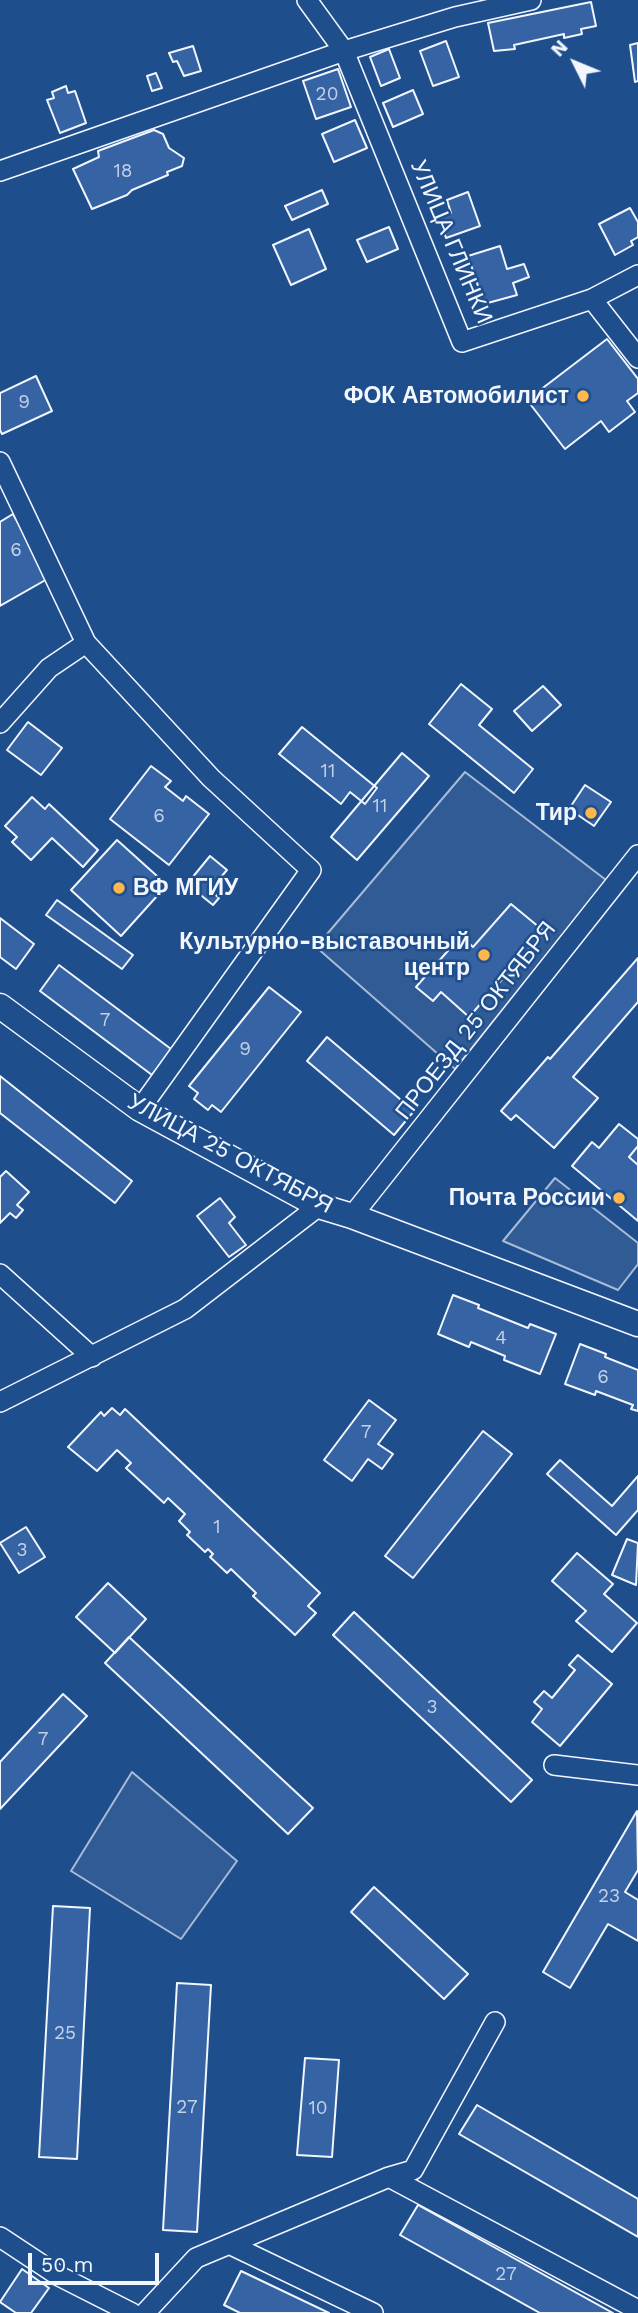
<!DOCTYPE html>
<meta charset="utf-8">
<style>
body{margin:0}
#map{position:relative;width:638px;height:2313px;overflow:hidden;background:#1f4e8c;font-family:"Work Sans",sans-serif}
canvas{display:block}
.north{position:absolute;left:540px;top:28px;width:70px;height:70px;-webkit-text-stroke:5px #1f4e8c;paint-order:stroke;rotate:313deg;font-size:19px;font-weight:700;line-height:28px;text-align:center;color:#f2f6ff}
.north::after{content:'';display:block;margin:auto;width:24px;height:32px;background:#f2f6ff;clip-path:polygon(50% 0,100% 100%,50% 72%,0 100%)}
.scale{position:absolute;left:28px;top:2253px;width:131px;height:32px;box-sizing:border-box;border:4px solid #f2f6ff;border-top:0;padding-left:9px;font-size:21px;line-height:24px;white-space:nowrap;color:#f2f6ff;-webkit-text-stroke:5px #1f4e8c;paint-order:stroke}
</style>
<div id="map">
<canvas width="638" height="2313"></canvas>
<div class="north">N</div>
<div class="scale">50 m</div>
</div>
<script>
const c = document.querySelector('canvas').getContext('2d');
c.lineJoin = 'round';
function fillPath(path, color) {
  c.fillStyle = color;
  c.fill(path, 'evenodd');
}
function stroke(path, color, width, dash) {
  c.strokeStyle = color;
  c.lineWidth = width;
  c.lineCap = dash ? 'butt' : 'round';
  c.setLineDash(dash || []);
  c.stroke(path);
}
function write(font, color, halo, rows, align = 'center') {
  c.font = font + ' "Work Sans",sans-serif';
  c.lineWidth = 5;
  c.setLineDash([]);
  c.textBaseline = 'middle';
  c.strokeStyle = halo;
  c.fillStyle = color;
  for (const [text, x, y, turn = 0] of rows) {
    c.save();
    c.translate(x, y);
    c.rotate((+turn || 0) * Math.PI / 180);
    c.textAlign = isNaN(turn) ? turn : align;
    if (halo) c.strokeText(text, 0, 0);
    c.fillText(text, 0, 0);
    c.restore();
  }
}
const built = new Path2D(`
 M465 772 606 880 455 1069 316 947Z
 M555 1178 638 1243V1264L618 1290 503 1241Z
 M132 1772 237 1861 181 1939 71 1871Z`);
const building = new Path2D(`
 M591 2 596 26 581 29 582 34 564 38V34L514 45 515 49 494 51 488 23Z
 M446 41 459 77 433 86 420 51Z
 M638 43V81L635 82 630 45Z
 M193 46 201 71 184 76 177 61 173 62 169 53Z
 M389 49 400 78 381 86 370 57Z
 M338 69 351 107 316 119 303 81Z
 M156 73 162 88 152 91 147 76Z
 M66 86 68 93 75 91 86 123 60 133 47 100 54 98 52 92Z
 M413 90 423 114 393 127 383 103Z
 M355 120 367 148 334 162 322 134Z
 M154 130 163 134 169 148 184 158 182 166 167 172 168 175 132 190 127 195 92 209 73 169 99 157 98 151Z
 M322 190 328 204 292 220 285 206Z
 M468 192 480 226 446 238 439 217 451 213 447 200Z
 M630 208 638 222V237L631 241 633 245 615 255 599 224Z
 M389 227 398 249 367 262 357 240Z
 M309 229 326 269 291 285 273 245Z
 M500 246 507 269 524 264 529 277 513 283 517 295 484 304 468 256Z
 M607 339 638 379V393L627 401 635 412 609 432 601 421 565 449 527 400Z
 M36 376 52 411 2 434 0 430V393Z
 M13 514 49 578 0 606V522Z
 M461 684 492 709 479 725 533 769 514 793 429 724Z
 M543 686 561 705 532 731 514 711Z
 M28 722 62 748 41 775 7 750Z
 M302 727 377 788 365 804 350 792 341 804 279 754Z
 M402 753 429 776 357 860 331 837Z
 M151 766 171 781 165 787 183 801 186 796 209 814 169 865 110 819Z
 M585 785 611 802 594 826 569 809Z
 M32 797 45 809 49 804 98 850 83 867 52 838 31 860 12 842 17 837 5 826Z
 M117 840 167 885 121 936 71 890Z
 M210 856 227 870 210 890 219 898 213 905 187 884Z
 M57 900 133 955 122 969 46 915Z
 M511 904 545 932 517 963 518 975 505 976 469 1017 441 992 433 1001 416 987 461 936 473 947Z
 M0 918 34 944 16 969 0 957Z
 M638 958V1002L573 1077 598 1098 554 1148 516 1115 511 1120 501 1111 548 1057 550 1059Z
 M59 965 171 1049 152 1075 40 991Z
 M269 987 301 1012 221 1112 212 1105 208 1110 194 1099 198 1093 189 1086Z
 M327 1037 414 1111 394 1135 307 1061Z
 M0 1076 132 1181 115 1203 0 1113Z
 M619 1124 638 1139V1146L629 1157 638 1165V1221L572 1166 592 1142 599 1148Z
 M638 1146V1165L629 1157Z
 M6 1171 29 1192 17 1205 23 1210 16 1218 10 1213 0 1223V1177Z
 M220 1198 235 1217 229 1223 246 1245 229 1257 197 1216Z
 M453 1295 479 1305 478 1308 528 1328 530 1324 556 1334 540 1374 504 1360 505 1356 471 1342 469 1347 438 1334Z
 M580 1344 606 1354 605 1357 638 1370V1411L631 1409 633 1405 596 1391 595 1395 565 1384Z
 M369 1400 396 1420 378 1444 393 1454 382 1469 368 1459 352 1481 324 1460Z
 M112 1408 120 1415 125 1409 320 1593 308 1606 316 1613 295 1635 253 1596 256 1593 231 1569 227 1573 210 1557 213 1554 208 1549 205 1552 187 1535 190 1532 179 1521 185 1514 168 1498 164 1503 126 1468 131 1463 117 1450 97 1471 68 1447 101 1412 104 1416Z
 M483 1431 512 1454 413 1578 385 1556Z
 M560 1460 612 1506 638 1476V1510L616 1535 547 1474Z
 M26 1527 45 1557 19 1573 0 1543Z
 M627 1539 638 1543 636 1585 612 1575Z
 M577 1553 613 1584 604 1594 637 1623 612 1652 576 1621 586 1611 552 1581Z
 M108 1583 146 1619 115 1653 76 1617Z
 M354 1612 532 1780 511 1802 333 1635Z
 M129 1637 313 1808 288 1834 105 1663Z
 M578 1655 612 1684 560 1746 532 1722 542 1709 534 1702 544 1691 552 1698 575 1670 569 1665Z
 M63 1694 87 1716 0 1809V1762Z
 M637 1811 638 1870 625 1892 638 1900V1941L608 1924 570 1988 543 1972Z
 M374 1887 468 1974 444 1999 351 1912Z
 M53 1906 90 1908 77 2159 39 2157Z
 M177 1983 211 1985 197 2232 163 2230Z
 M305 2058 339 2060 332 2157 297 2155Z
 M477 2105 638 2199V2237L459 2134Z
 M418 2205 613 2313H540L400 2235Z
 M22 2269 49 2288 31 2313H16L0 2302Z
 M241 2271 329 2313H240L224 2305Z`);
const minor = new Path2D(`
 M307 0 344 51 462 342 592 299 638 275
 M0 171 344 51 455 17 531 0
 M592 299 638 358
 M0 462 86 643 211 778 311 870 140 1109
 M0 723 49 668 86 643
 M352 1216 638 855
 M0 1274 92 1357
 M0 1402 185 1309 319 1206
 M554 1765 638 1775
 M389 2177 638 2310
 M0 2237 59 2276 132 2313
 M229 2244 373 2313
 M145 2313 196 2258 389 2177 413 2170 495 2022`);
const major = new Path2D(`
 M0 1006 140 1109 319 1206 352 1216 638 1324`);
const markers = [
 [583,396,7,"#ffb74d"],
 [591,813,7,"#ffb74d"],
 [119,888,7,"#ffb74d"],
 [484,955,7,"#ffb74d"],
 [619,1198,7,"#ffb74d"]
];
const numberNames = [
 ["20",327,94],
 ["18",123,171],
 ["9",24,402],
 ["6",16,550],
 ["11",328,771],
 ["11",380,806],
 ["6",159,816],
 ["7",105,1020],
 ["9",245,1049],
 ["4",501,1338],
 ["6",603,1377],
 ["7",366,1432],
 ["1",217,1527],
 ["3",22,1550],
 ["3",432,1707],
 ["7",43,1739],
 ["23",609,1896],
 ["25",65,2033],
 ["27",187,2107],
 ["10",318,2108],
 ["27",506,2274]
];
const streetNames = [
 ["УЛИЦА ГЛИНКИ",451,242,67],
 ["ПРОЕЗД 25 ОКТЯБРЯ",476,1021,-52],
 ["УЛИЦА 25 ОКТЯБРЯ",230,1154,28]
];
const poiNames = [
 ["ФОК Автомобилист",569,396],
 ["Тир",577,813],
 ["ВФ МГИУ",133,888,"left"],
 ["Культурно-выставочный",470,942],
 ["центр",470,968],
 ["Почта России",605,1198]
];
fillPath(built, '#305b95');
stroke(built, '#a8bbd7', 2);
fillPath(building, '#3563a3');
stroke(building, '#f2f6ff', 2);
stroke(minor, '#f2f6ff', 22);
stroke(major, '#f2f6ff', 27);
stroke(minor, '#1f4e8c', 19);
stroke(major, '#1f4e8c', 24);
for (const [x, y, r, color] of markers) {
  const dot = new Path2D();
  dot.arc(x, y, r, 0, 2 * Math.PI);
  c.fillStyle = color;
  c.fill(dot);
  stroke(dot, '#1f4e8c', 2.5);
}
write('19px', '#c3d1e8', null, numberNames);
write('23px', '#f2f6ff', '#1f4e8c', streetNames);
write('bold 23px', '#f2f6ff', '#1f4e8c', poiNames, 'right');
</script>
